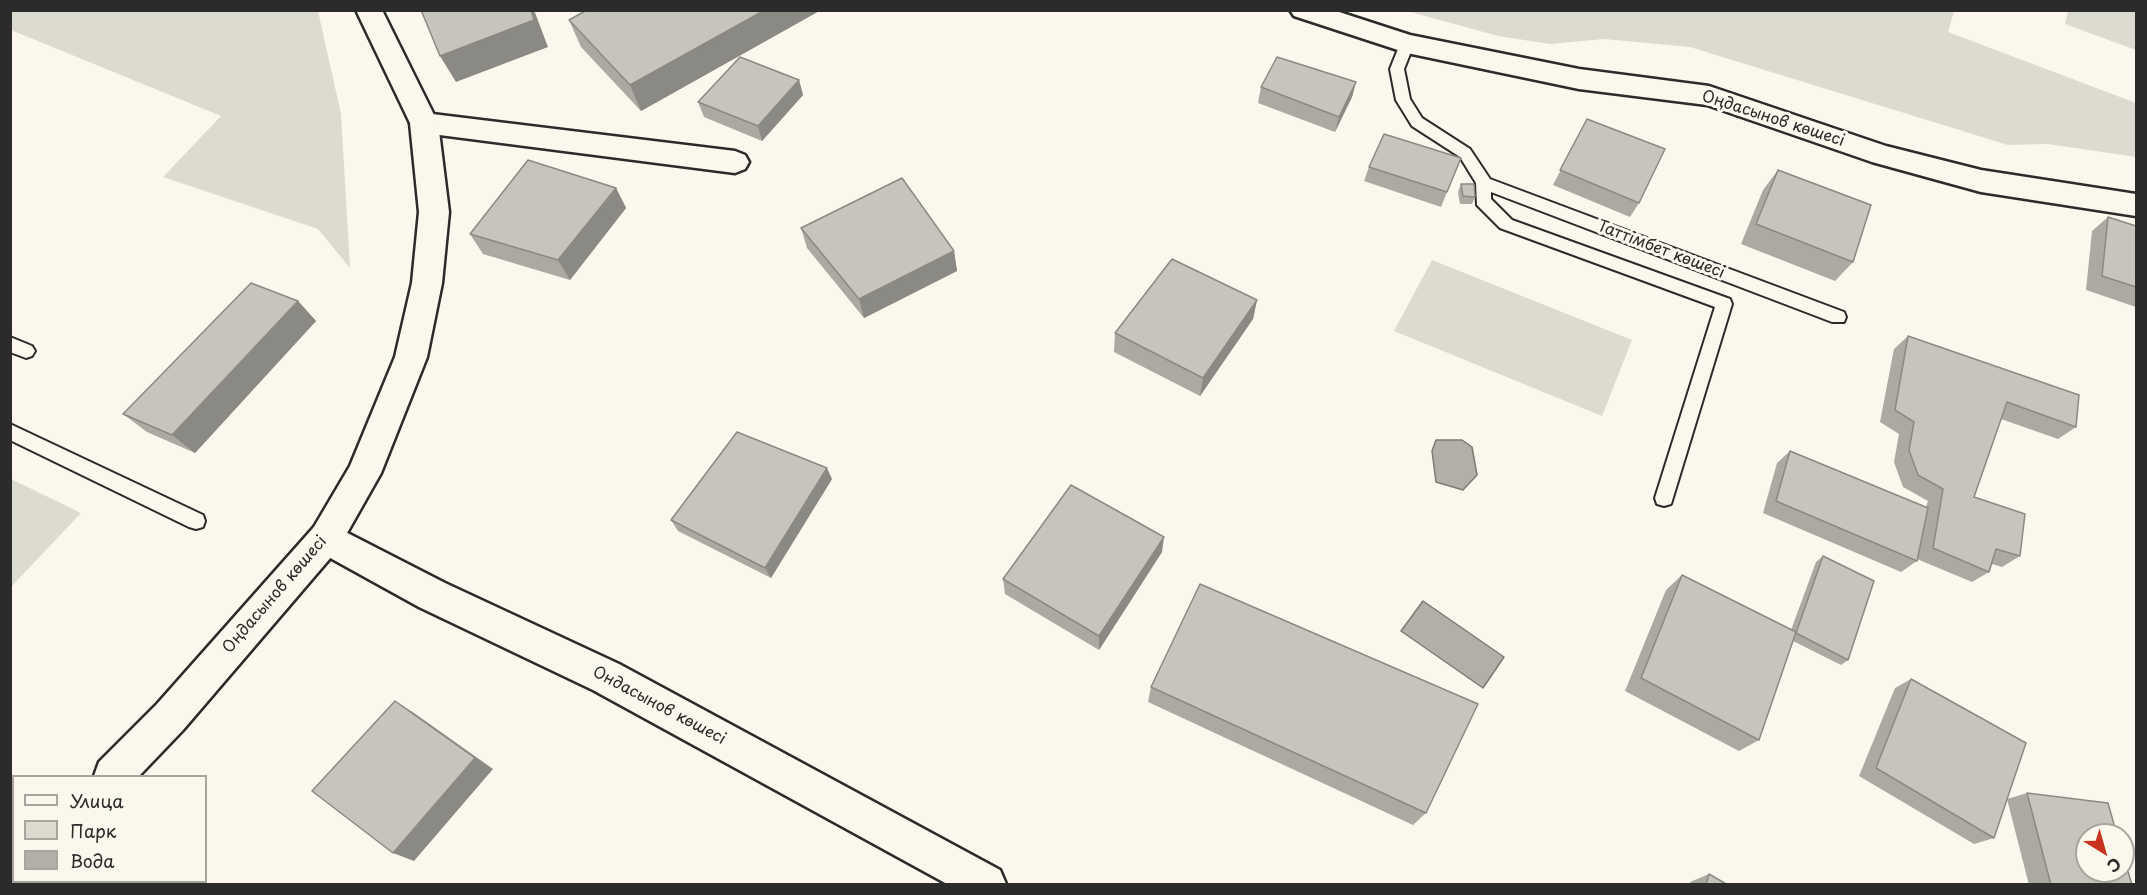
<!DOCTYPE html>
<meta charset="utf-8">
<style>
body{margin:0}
#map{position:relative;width:2147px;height:895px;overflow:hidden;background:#fbf7ec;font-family:"Playpen Sans",sans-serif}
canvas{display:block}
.frame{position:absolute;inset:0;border:12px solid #2b2b2b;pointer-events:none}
.legend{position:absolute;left:12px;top:775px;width:195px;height:108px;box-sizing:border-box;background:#fbf7ec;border:2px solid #a8a59f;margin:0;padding:8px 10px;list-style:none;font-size:18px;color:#2b2b2b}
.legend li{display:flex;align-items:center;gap:12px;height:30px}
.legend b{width:30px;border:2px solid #a8a59f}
.north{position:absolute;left:2075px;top:823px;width:60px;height:60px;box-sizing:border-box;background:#fbf7ec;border:2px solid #a8a59f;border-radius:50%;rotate:143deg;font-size:16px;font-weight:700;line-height:24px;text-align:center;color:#2b2b2b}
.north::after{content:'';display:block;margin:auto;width:21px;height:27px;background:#c8321e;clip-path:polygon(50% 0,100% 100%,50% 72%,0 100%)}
</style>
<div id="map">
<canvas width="2147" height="895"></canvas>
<div class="frame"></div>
<ul class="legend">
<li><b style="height:8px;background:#fbf7ec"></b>Улица</li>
<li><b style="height:16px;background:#dddad0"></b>Парк</li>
<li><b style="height:16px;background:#b1afa7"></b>Вода</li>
</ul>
<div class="north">С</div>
</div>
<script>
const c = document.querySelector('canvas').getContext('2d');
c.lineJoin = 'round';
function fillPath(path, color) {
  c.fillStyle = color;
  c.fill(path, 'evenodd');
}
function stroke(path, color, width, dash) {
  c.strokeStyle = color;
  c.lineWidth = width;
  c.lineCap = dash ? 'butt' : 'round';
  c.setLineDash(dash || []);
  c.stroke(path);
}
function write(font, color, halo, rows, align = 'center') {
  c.font = font + ' "Playpen Sans",sans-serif';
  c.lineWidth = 6;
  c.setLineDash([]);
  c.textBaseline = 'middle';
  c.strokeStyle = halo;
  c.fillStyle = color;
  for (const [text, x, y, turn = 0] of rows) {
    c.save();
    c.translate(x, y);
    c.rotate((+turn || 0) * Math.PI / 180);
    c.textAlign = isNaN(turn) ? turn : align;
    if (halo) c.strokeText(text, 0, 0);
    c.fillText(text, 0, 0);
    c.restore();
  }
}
const green = new Path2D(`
 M10 11H318L341 114 350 268 318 229 163 177 221 116 11 30Z
 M1407 11H1954L1948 32 2136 103V157L2048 144 2008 145 1690 47 1604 39 1550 44 1498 36Z
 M2068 11H2136V50L2065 24Z
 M1432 260 1632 340 1602 416 1394 331Z
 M11 479 81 513 11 587H10Z`);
const water = new Path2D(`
 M1436 440H1462L1472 447 1477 475 1463 490 1436 482 1432 451Z
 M1423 601 1504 657 1483 688 1401 631Z`);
const service = new Path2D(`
 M1407 39 1414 44 1404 69 1410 99 1422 118 1470 149 1490 179 1844 312 1846 317 1844 322H1832L1491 192V199L1512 220 1730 299 1732 304 1671 504 1664 506 1657 504 1655 498 1715 307 1500 228 1477 205 1476 183 1460 157 1412 126 1396 100 1390 69 1400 44Z
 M10 337 32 346 35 351 32 356 26 358 10 352Z
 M10 424 203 515 205 521 203 527 196 529 189 527 10 440Z`);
const minor = new Path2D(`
 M1290 10H1333L1410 35 1579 69 1709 86 1886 146 1981 170 2136 194V216L1981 192 1872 162 1707 105 1579 89 1407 53 1294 16Z
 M424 113 735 151 745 155 749 162 745 169 735 173 424 133 414 130 410 123 414 116Z
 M326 522 445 583 619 664 1000 870 1006 884H947L593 690 419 607 314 549 309 538 314 527Z`);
const tertiary = new Path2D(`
 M356 10H382L438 123 449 212 442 283 427 357 381 473 338 549 183 730 139 776H94L99 762 157 704 314 527 350 466 395 357 412 283 419 212 410 123Z
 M14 862V882H34L33 884H10V863Z`);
const wall = new Path2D(`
 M821 10 641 111 581 47 569 20Z
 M799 80 803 95 762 141 704 117 698 102Z
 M1356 82 1352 97 1335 132 1258 103 1261 87Z
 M1587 119 1639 203 1630 217 1553 185Z
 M1461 158 1441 207 1364 181 1369 167Z
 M1778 170 1853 262 1835 281 1741 244 1763 190Z
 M1461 184 1475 197 1472 204H1460L1458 192Z
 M616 188 626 208 570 280 483 254 470 234Z
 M2108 217 2136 226V307L2086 290 2092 231Z
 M801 228 954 251 957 271 864 318 807 248Z
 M1257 300 1253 319 1200 396 1114 352 1115 333Z
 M298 301 316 321 195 453 147 432 123 414Z
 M1908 336 2076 427 2058 439 2001 419 1974 497 2020 556 2002 567 1992 564 1989 572 1972 582 1917 559V561L1901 572 1763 513 1777 463 1790 451 1926 507 1928 501 1903 487 1894 462 1899 434 1880 422 1894 349Z
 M832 479 771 578 678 531 671 520Z
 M1162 552 1099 650 1005 594 1003 579Z
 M1823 556 1848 660 1841 665 1793 641 1759 740 1739 751 1625 691 1666 590 1682 575 1791 630 1816 562Z
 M1911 679 1994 838 1974 844 1859 776 1895 688Z
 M1151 687 1426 813 1413 825 1148 702Z
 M2027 793 2132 885H2029L2007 799Z
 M1709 874 1728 885H1689L1690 882Z`);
const shadedWall = new Path2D(`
 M531 10H534L548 47 456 82 440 56Z
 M765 10H821L641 111 630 85Z
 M799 80 803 95 762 141 758 126Z
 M1356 82 1352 97 1335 132 1339 117Z
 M616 188 626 208 570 280 558 260Z
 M954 251 957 271 864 318 859 299Z
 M1257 300 1253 319 1200 396 1203 378Z
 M298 301 316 321 195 453 172 435Z
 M827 468 832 479 771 578 765 568Z
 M1164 537 1162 552 1099 650V636Z
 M395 701 414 713 493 769 414 861 393 853Z`);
const building = new Path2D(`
 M421 10H531L534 20 440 56Z
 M587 10H765L630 85 569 20Z
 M740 57 799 80 758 126 698 102Z
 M1277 57 1356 82 1339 117 1261 87Z
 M1587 119 1665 149 1639 203 1560 170Z
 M1384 134 1461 158 1447 192 1369 167Z
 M528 160 616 188 558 260 470 234Z
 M1778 170 1871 205 1853 262 1756 224Z
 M902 178 954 251 859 299 801 228Z
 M1461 184H1474L1475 197 1463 196Z
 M2108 217 2136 226V287L2102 276Z
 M1172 259 1257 300 1203 378 1115 333Z
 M251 283 298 301 172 435 123 414Z
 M1908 336 2079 395 2076 427 2007 402 1974 497 2025 514 2020 556 1996 549 1989 572 1933 548 1943 489 1918 475 1909 450 1914 422 1895 410Z
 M737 432 827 468 765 568 671 520Z
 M1790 451 1928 508 1917 561 1776 501Z
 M1071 485 1164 537 1099 636 1003 579Z
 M1823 556 1874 581 1848 660 1796 633Z
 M1682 575 1796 632 1759 740 1641 678Z
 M1200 584 1478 704 1426 813 1151 687Z
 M1911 679 2026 743 1994 838 1876 768Z
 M395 701 475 758 393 853 312 791Z
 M2027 793 2108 803 2117 835H2087V871H2123V854L2132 885H2051Z
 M1709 874 1728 885H1706Z`);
const streetNames = [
 ["Оңдасынов көшесі",1773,119,18],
 ["Таттімбет көшесі",1661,250,21],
 ["Оңдасынов көшесі",275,595,-49],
 ["Ондасынов көшесі",659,706,28]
];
fillPath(green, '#dddad0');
fillPath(water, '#b1afa7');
stroke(water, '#7b7a75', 1.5);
stroke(service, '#2b2b2b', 4);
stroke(minor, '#2b2b2b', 5);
stroke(tertiary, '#2b2b2b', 5);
fillPath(service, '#fbf7ec');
fillPath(minor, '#fbf7ec');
fillPath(tertiary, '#fbf7ec');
fillPath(wall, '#aba9a2');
fillPath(shadedWall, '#8b8984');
fillPath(building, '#c7c4bc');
stroke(building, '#8b8984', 1.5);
write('16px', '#2b2b2b', '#fbf7ec', streetNames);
</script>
